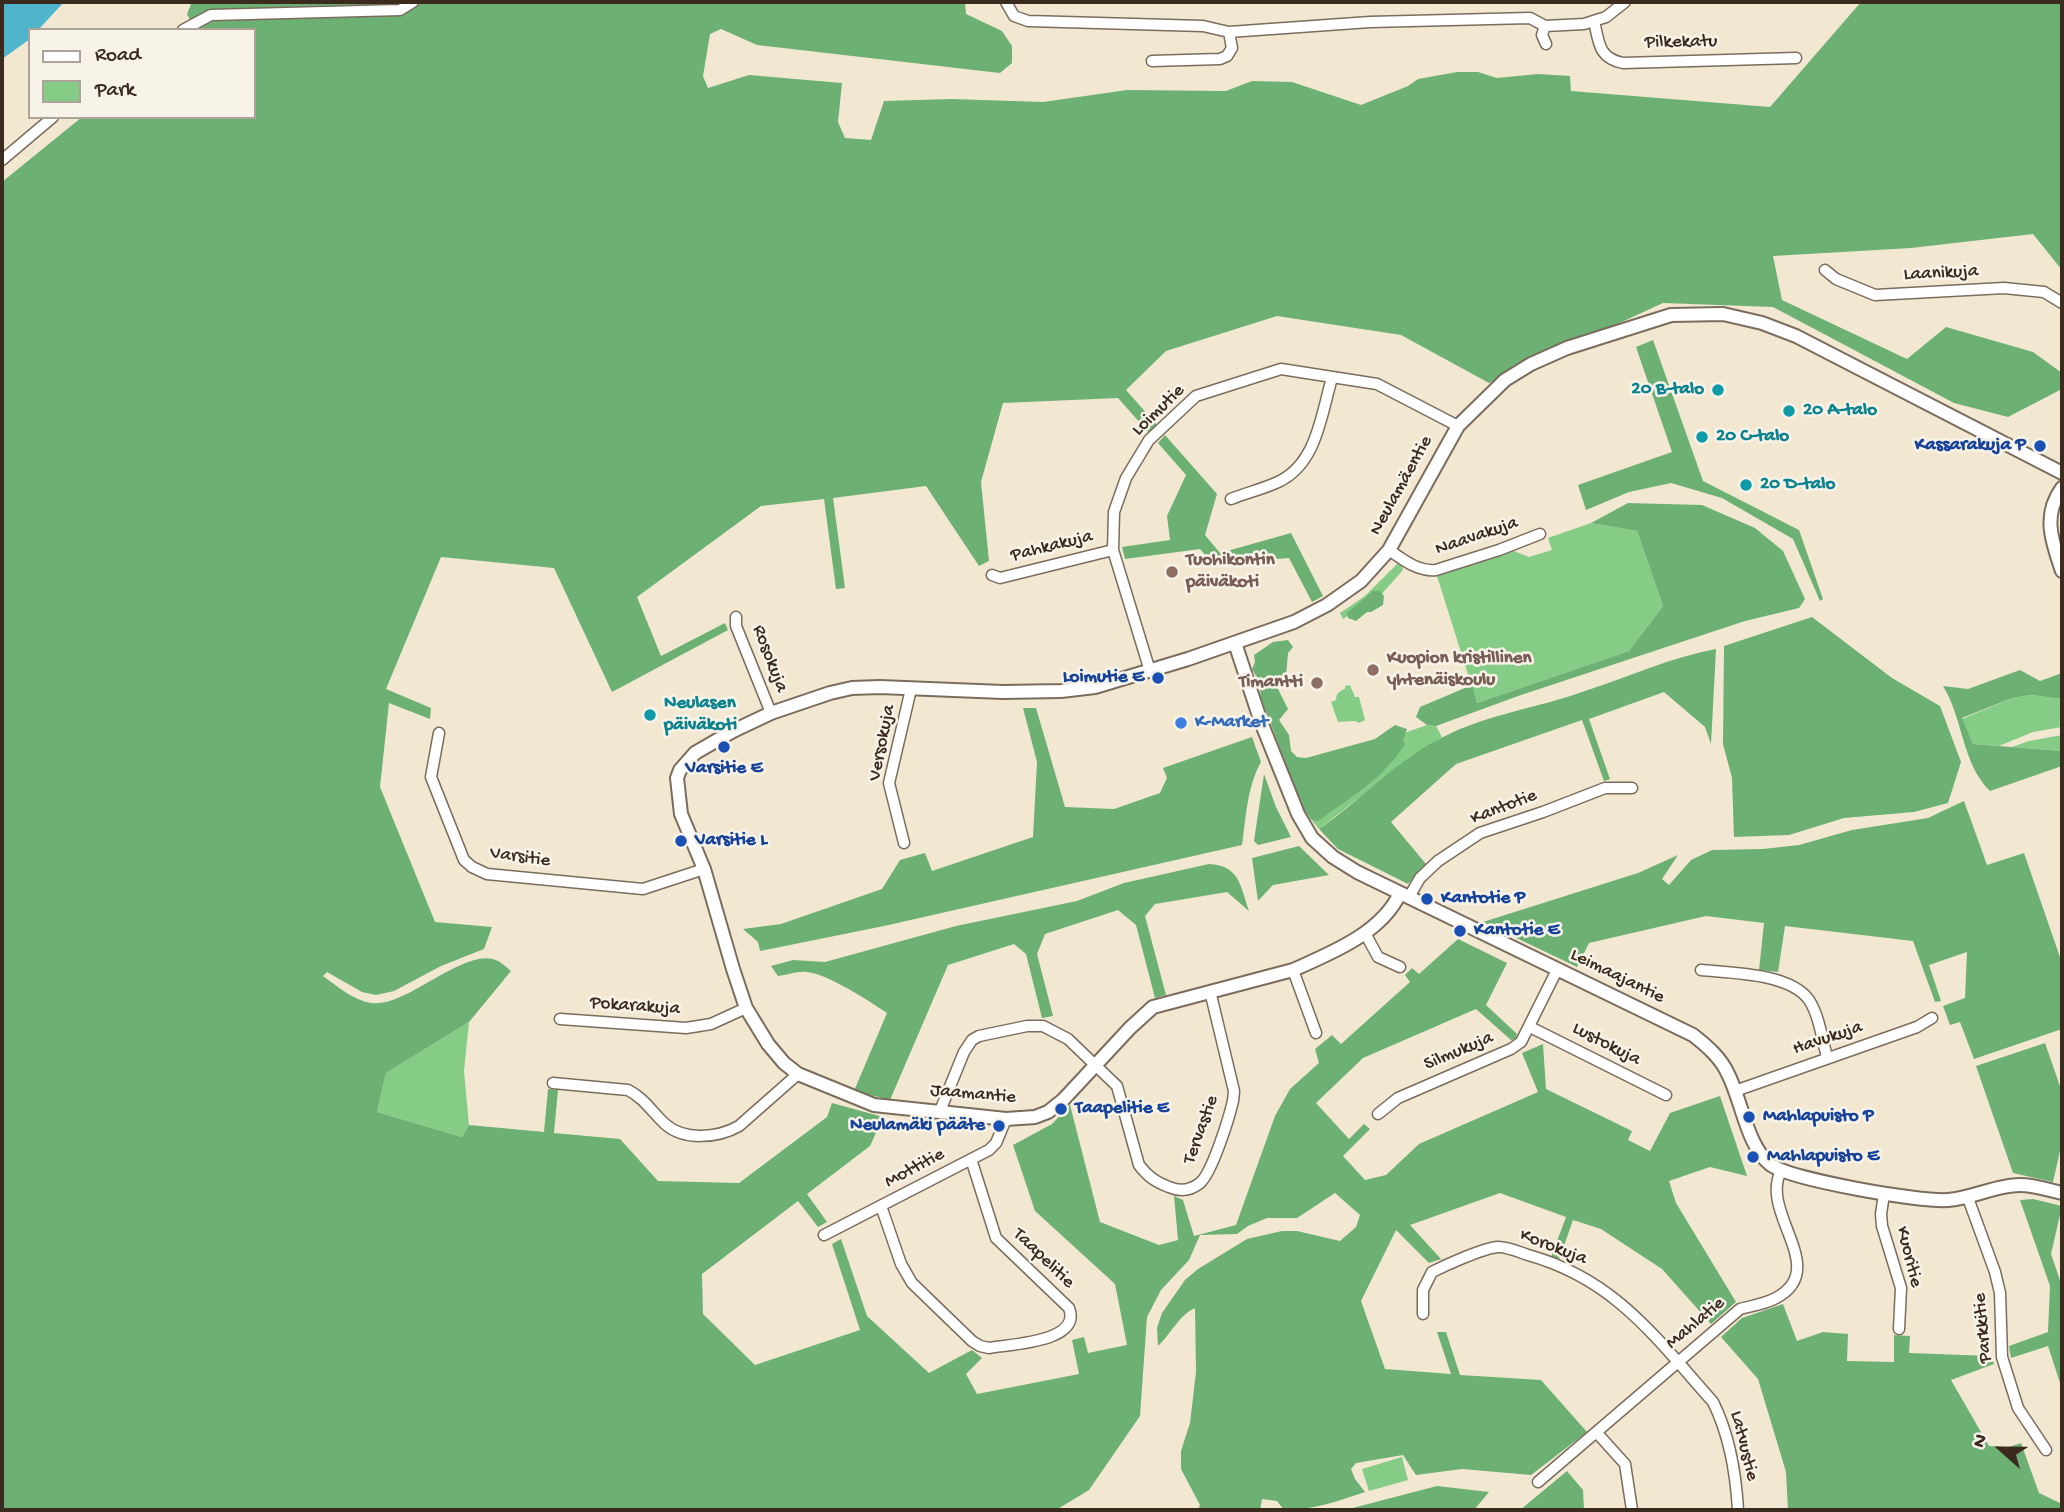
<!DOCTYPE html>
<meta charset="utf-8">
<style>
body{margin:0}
#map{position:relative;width:2064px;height:1512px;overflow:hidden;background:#f2e8d1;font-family:"Gochi Hand",sans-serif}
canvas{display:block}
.frame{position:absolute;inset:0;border:4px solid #3b2a1e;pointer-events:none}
.legend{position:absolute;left:28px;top:28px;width:228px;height:91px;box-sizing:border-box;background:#f7f3e8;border:2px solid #aca397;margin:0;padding:9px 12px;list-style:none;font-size:21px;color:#3b2a1e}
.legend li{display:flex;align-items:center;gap:14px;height:35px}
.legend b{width:35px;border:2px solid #aca397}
.north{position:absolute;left:1966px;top:1414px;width:70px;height:70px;-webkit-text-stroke:5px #f7f3e8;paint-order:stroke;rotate:291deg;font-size:19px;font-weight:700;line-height:28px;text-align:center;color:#3b2a1e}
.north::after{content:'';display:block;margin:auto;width:24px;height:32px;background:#3b2a1e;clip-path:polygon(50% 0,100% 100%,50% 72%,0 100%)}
</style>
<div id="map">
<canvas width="2064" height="1512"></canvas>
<div class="frame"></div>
<ul class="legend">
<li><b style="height:9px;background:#fff"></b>Road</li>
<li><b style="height:19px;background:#85cc87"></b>Park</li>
</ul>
<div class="north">N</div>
</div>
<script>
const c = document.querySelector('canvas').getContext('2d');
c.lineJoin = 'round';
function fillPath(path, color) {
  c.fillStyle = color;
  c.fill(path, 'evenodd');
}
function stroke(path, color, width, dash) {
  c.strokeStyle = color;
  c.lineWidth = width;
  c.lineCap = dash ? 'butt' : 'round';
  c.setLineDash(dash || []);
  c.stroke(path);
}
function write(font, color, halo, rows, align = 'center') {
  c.font = font + ' "Gochi Hand",sans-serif';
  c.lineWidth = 5;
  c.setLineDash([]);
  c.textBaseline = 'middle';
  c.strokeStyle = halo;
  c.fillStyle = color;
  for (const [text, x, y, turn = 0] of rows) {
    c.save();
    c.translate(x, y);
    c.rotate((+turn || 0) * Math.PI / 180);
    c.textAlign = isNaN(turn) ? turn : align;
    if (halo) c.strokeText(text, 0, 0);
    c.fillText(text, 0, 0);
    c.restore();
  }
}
const green = new Path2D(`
 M1591 523 1637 531 1663 606 1629 651 1477 703 1437 576 1514 551 1529 557 1552 550 1548 538Z
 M1398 563 1401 564 1403 570 1380 596 1343 619 1340 613 1365 596Z
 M1350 685 1355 697H1359L1365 720 1359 723 1355 721 1338 722 1331 702 1336 700C1336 694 1339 691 1345 689V686Z
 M2031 695 2062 699V727L2033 732 1999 746 1973 744 1962 719 2012 698Z
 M1427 725 1436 726 1442 737 1410 758 1319 829 1300 806 1288 770 1329 759Z
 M2062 735V751L2012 747 2029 741Z
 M469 1022 464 1071 469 1125 462 1137 377 1112 386 1073Z
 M1402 1457 1408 1480 1369 1491 1362 1469Z`);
const forest = new Path2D(`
 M192 2H965L966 14 1002 31 1012 46V63L1000 73 757 45 721 29 710 34 703 76 708 88 749 75 842 83 838 122 845 138 871 140 884 101 952 99 1043 102 1127 90 1226 91 1252 81 1292 82 1361 105 1408 86 1418 79 1457 72H1478L1497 78 1538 74 1570 76 1571 91 1770 107 1861 2H2062V270L2033 234 1911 248 1773 256 1782 300 1907 359 1946 327 2033 352 2062 373V389L2008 417 1954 403 1773 307 1663 303 1489 383 1401 335 1277 316 1166 351 1126 390 1157 425 1149 433 1118 398 1003 403 981 482 989 561 979 566 926 486 833 498 845 588 836 589 824 499 761 506 637 597 661 656 725 623 728 630 612 692 554 568 441 557 386 689 431 708 430 719 389 703 380 787 435 922 492 927 484 949 441 966 394 991 376 995 362 992 327 972 323 976C337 986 353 1000 371 1003 405 1008 460 951 493 959 500 961 505 966 511 971L469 1022 386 1073 377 1112 462 1137 469 1125 544 1132 548 1089 558 1090 554 1133 620 1139 658 1181 739 1183 827 1117 832 1103 883 1117 870 1146 807 1194 827 1222 818 1227 798 1201 702 1274 703 1314 755 1365 860 1330 832 1244 841 1239 867 1316 929 1373 972 1350 982 1358 966 1374 977 1394 1079 1374 1072 1340 1084 1337 1088 1353 1127 1345 1115 1284 1035 1211 1013 1145 1052 1124 1070 1105 1100 1222 1159 1245 1178 1240 1174 1196 1183 1200 1194 1236 1236 1225 1275 1116 1290 1089 1319 1063 1315 1049 1332 1035 1341 1044 1410 982 1405 975 1412 968 1419 974 1458 939 1507 963 1486 1005 1517 1034 1515 1039 1511 1040 1476 1009 1363 1058 1316 1103 1349 1139 1364 1124 1370 1129 1343 1156 1365 1180 1386 1175 1419 1144 1538 1092 1522 1053 1543 1044 1546 1089 1632 1131 1628 1140 1650 1151 1670 1113 1720 1096 1747 1176 1710 1167 1669 1181 1676 1203 1736 1302 1711 1324 1662 1269 1601 1229 1573 1220 1559 1260 1551 1257 1566 1217 1500 1193 1410 1225 1441 1259 1429 1263 1396 1230 1361 1301 1385 1369 1451 1374 1437 1332H1446L1460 1375 1541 1380 1587 1432 1531 1475 1462 1469 1416 1475 1403 1455 1356 1463 1351 1469 1355 1479 1365 1492C1339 1501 1312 1510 1284 1510L1277 1501 1262 1499 1260 1510H1198L1200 1505 1181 1469V1451L1190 1423 1196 1372 1195 1308C1179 1315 1171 1334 1158 1346L1157 1328 1162 1313 1185 1280 1198 1269 1247 1239 1282 1231H1297L1340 1241 1356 1227 1360 1215 1335 1193 1297 1218H1267L1248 1226 1237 1234 1200 1235 1189 1260 1161 1290 1147 1317 1140 1416 1089 1490 1056 1510H2V182L82 117H254V30H195L187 14Z
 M1653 340 1703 481 1799 530 1823 599 1820 601 1793 539 1722 498 1671 483 1629 492 1586 510 1578 485 1672 452 1636 347Z
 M1165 435 1217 494 1205 535 1220 553 1291 533 1323 596 1312 602 1289 558 1213 564 1200 549 1125 559 1122 547 1170 540 1167 516 1186 475 1158 443Z
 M1628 503 1702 505 1755 528 1783 551 1805 599 1799 608 1745 621 1521 695 1436 726 1427 725 1416 717 1420 707 1472 685 1477 703 1629 651 1663 606 1637 531 1591 523Z
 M1373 591H1380L1384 596 1383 605 1371 612H1367L1356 621 1348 618 1347 613Z
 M1812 617 1892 678 1940 706 1961 762 1948 803 1914 812 1844 818 1789 835 1734 837 1732 778 1723 744 1724 646Z
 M1288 640 1293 647 1288 653 1286 676 1276 685 1288 709 1279 720 1289 735 1291 751 1297 757 1306 758 1375 739 1395 725 1407 729 1403 740 1405 744C1383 779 1350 798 1318 821L1312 820 1301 804 1261 698 1259 681 1252 669 1255 662 1254 655 1273 642Z
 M1716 649 1711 744 1705 727 1664 692 1589 719 1610 779 1604 781 1582 720 1456 764 1391 822 1426 864 1408 884 1338 849 1319 829C1361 800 1397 760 1443 737 1488 714 1538 708 1585 691 1628 677 1672 657 1716 649Z
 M2020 670 2040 681 2062 673V699L2031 695 2012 698 1962 718 1973 744 2062 751V766L1990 791C1962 764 1963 718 1943 686L1968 689Z
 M1023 708H1036L1065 807 1114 809 1160 793 1167 778 1163 768 1252 737 1261 762C1247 787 1246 817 1242 845L884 926 760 951 758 942 743 929 781 924 882 889 900 860 925 853 932 871 1033 837 1037 762Z
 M1264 774 1276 807 1291 837 1258 845 1254 841Z
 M1964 801 1987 865 2024 853 2062 963V1029L1974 1059 1960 1022 1950 1025 1943 1006 1965 998 1967 952 1929 965 1941 1001 1935 1002 1913 941 1785 926 1778 972 1759 970 1764 923 1706 916 1589 943 1577 967 1483 922 1638 873 1678 855 1662 879 1669 885 1691 860 1712 850 1763 849 1799 845 1852 830 1928 818Z
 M1299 846 1329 875 1273 885 1258 901 1252 858Z
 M1209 864C1240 866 1240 885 1249 911L1227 892 1155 904 1145 916 1166 995 1155 998 1136 925 1118 910 1045 934 1037 954 1053 1016 1042 1018 1026 954 1014 944 948 965 890 1100 854 1091 887 1013C869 1001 828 974 807 972 798 971 787 975 778 976L771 966 793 960 825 962 956 926 1077 901 1124 883Z
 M2045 1043 2062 1092V1142L2053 1182 2013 1173 1976 1066Z
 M2033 1199 2062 1206 2051 1254 2062 1286V1389L2048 1346 2011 1358 2009 1346 2048 1332 2050 1286 2020 1200Z
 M1783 1304 1797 1341 1823 1332 1848 1334 1847 1361 1894 1362V1335L1910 1336 1909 1353 1991 1356 1994 1364 1951 1380 1989 1446 2009 1447 2021 1443 2039 1493 2062 1504V1510H1788L1786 1472 1758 1379 1721 1337 1742 1318Z
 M1567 1471 1583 1490 1584 1510H1520Z
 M1437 1486 1489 1492 1474 1510H1345Z`);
const water = new Path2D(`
 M2 2H64L38 30H30V39L2 59Z`);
const minor = new Path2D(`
 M1006 2 1014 16 1028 21 1203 26 1229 32 1232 48 1227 56 1220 59 1152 61
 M1594 21C1599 42 1598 58 1623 63L1796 58
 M183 30 211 15 400 10 413 2
 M1229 32 1370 22 1530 18 1545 26
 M1546 44 1542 35 1545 26 1584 24 1606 17 1625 2
 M2 160 53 117
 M1825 270 1836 279 1875 295 2004 288 2044 292 2062 303
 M1231 499C1246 493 1263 489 1278 482 1317 464 1321 415 1332 378
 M1389 550C1402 559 1418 572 1436 570L1499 550 1540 534
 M992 575 1000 578 1113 550
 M736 617V626L771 713
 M1150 671 1113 550 1114 512 1126 478 1149 440 1196 396 1281 369 1377 384 1458 426
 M439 733 431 777 464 860 472 867 487 874 643 889 704 869
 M904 843 889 783 911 689
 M1409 897 1420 878 1438 861 1480 833 1543 812 1605 788H1632
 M1365 933 1378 957 1400 967
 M1293 970 1316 1033
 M1701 970C1731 973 1790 973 1809 1000 1819 1015 1822 1039 1827 1057
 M560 1019 686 1028 711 1024 746 1008
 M1530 1027 1666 1095
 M553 1083 628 1090C644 1098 652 1112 665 1124 684 1141 718 1138 739 1126L798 1074
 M1735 1091 1917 1027 1932 1018
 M940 1111 964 1052 972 1040 979 1036 1027 1026H1043L1068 1039 1117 1086 1139 1165C1148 1177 1156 1182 1169 1187 1180 1192 1191 1190 1200 1183 1212 1173 1229 1118 1233 1101L1234 1091 1210 991
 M1378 1114 1398 1098 1511 1049 1521 1042 1557 970
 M1884 1194 1881 1214 1882 1226 1901 1288 1899 1329
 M1968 1198 1995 1272 2000 1293 2002 1357 2018 1408 2046 1450
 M881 1206 901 1264 912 1283 972 1341 980 1346 989 1348C1012 1344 1082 1342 1069 1308L996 1238 971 1159
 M824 1235 989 1150 996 1143 1006 1119
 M1423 1314V1290L1432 1272C1446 1265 1481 1249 1497 1247 1506 1246 1519 1252 1528 1255 1615 1279 1656 1338 1713 1402 1729 1434 1736 1475 1738 1510
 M1597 1433 1625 1464 1632 1510
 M1538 1482 1740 1309C1751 1306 1765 1304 1776 1298 1831 1269 1759 1213 1781 1171`);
const tertiary = new Path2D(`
 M2062 488C2042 515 2052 542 2062 571
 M1235 643 1261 722 1298 814 1312 838 1333 857 1357 872 1693 1035C1707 1046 1721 1058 1728 1074 1742 1101 1747 1147 1771 1165 1793 1180 1919 1202 1948 1200 1973 1198 1996 1185 2020 1185 2035 1185 2048 1190 2062 1193
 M1400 893C1382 933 1331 953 1293 970L1153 1007 1130 1028 1063 1100 1048 1112 1035 1117 1006 1119 874 1105 798 1074 784 1063 768 1044 746 1008 733 969 704 869 681 814 677 778 680 770 695 753 733 731 771 713 830 693 852 688 880 687 1003 692 1061 691 1095 687 1188 659 1294 622 1327 605 1361 581 1389 550 1458 426 1505 380 1531 364 1567 348 1671 315 1723 314 1762 323 1796 336 2062 473`);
const markers = [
 [1718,390,7,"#0f9aa8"],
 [1789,411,7,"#0f9aa8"],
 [1702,437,7,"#0f9aa8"],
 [2040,446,7,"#1a4fb4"],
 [1746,485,7,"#0f9aa8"],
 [1172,572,7,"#8d6e63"],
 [1373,670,7,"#8d6e63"],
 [1158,678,7,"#1a4fb4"],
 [1317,683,7,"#8d6e63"],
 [650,715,7,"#0f9aa8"],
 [1181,723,7,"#3f7fe0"],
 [724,747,7,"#1a4fb4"],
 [681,841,7,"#1a4fb4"],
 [1427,899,7,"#1a4fb4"],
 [1460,931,7,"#1a4fb4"],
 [1061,1109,7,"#1a4fb4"],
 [1749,1117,7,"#1a4fb4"],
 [999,1126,7,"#1a4fb4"],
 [1753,1157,7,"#1a4fb4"]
];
const streetNames = [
 ["Pilkekatu",1681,43,-1],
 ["Laanikuja",1941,274,-3],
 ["Loimutie",1159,411,-44],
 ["Neulamäentie",1402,486,-61],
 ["Naavakuja",1477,537,-19],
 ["Pahkakuja",1052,547,-14],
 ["Rosokuja",769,659,69],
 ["Versokuja",883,743,-79],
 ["Kantotie",1504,808,-21],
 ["Varsitie",520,858,8],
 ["Leimaajantie",1617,977,26],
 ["Pokarakuja",635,1007,4],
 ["Havukuja",1828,1039,-19],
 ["Lustokuja",1606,1045,27],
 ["Silmukuja",1459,1052,-23],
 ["Jaamantie",973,1095,5],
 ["Tervastie",1202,1130,-70],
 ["Mottitie",915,1169,-28],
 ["Korokuja",1553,1248,21],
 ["Kuoritie",1908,1257,76],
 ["Taapelitie",1043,1259,44],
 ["Mahlatie",1696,1324,-40],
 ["Parkkitie",1984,1328,-95],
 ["Latvustie",1743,1446,76]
];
const cultureNames = [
 ["20 B-talo",1704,390,"right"],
 ["20 A-talo",1803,411],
 ["20 C-talo",1716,437],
 ["20 D-talo",1760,485],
 ["Neulasen",664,704],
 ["päiväkoti",664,726]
];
const transitNames = [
 ["Kassarakuja P",2026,446,"right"],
 ["Loimutie E",1144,678,"right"],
 ["Varsitie E",724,769,"center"],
 ["Varsitie L",695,841],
 ["Kantotie P",1441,899],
 ["Kantotie E",1474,931],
 ["Taapelitie E",1075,1109],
 ["Mahlapuisto P",1763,1117],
 ["Neulamäki pääte",985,1126,"right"],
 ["Mahlapuisto E",1767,1157]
];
const educationNames = [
 ["Tuohikontin",1186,561],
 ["päiväkoti",1186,583],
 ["Kuopion kristillinen",1387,659],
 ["yhtenäiskoulu",1387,681],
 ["Timantti",1303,683,"right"]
];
const shopNames = [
 ["K-Market",1195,723]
];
fillPath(green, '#85cc87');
fillPath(forest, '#6cb074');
fillPath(water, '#4fb5cd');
stroke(minor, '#7b6c5d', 13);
stroke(tertiary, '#7b6c5d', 16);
stroke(minor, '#fff', 10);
stroke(tertiary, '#fff', 12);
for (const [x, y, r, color] of markers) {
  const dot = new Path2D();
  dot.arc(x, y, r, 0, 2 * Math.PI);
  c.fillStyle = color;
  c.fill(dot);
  stroke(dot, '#f7f3e8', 2.5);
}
write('19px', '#3b2a1e', '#f7f3e8', streetNames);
write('bold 19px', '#0d838f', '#f7f3e8', cultureNames, 'left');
write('bold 19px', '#164399', '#f7f3e8', transitNames, 'left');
write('bold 19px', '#785e54', '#f7f3e8', educationNames, 'left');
write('bold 19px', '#366cbe', '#f7f3e8', shopNames, 'left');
</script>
